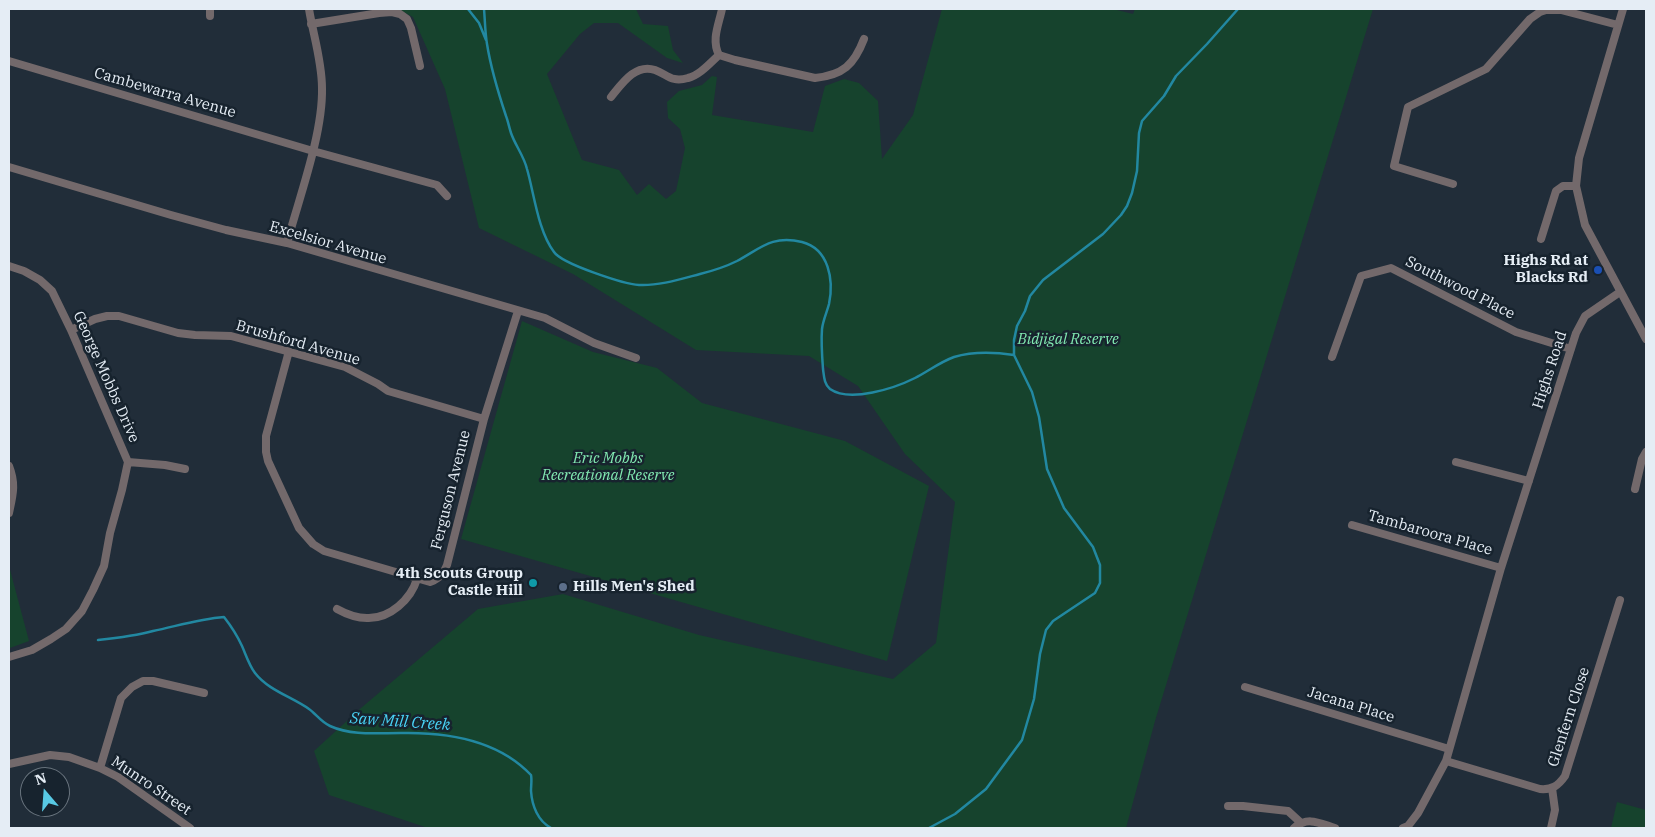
<!DOCTYPE html>
<style>
body{margin:0}
#map{position:relative;width:1655px;height:837px;overflow:hidden;background:#212d39;font-family:"IBM Plex Serif",serif}
canvas{display:block}
.frame{position:absolute;inset:0;border:10px solid #e5edf5;pointer-events:none}
.north{position:absolute;left:20px;top:767px;width:50px;height:50px;box-sizing:border-box;background:#17232e;border:1px solid #69747e;border-radius:50%;rotate:342deg;font-size:14px;font-weight:700;line-height:20px;text-align:center;color:#e5edf5}
.north::after{content:'';display:block;margin:auto;width:18px;height:22px;background:#58c9e4;clip-path:polygon(50% 0,100% 100%,50% 72%,0 100%)}
</style>
<div id="map">
<canvas width="1655" height="837"></canvas>
<div class="frame"></div>
<div class="north">N</div>
</div>
<script>
const c = document.querySelector('canvas').getContext('2d');
c.lineJoin = 'round';
function fillPath(path, color) {
  c.fillStyle = color;
  c.fill(path, 'evenodd');
}
function stroke(path, color, width, dash) {
  c.strokeStyle = color;
  c.lineWidth = width;
  c.lineCap = dash ? 'butt' : 'round';
  c.setLineDash(dash || []);
  c.stroke(path);
}
function write(font, color, halo, rows, align = 'center') {
  c.font = font + ' "IBM Plex Serif",serif';
  c.lineWidth = 5;
  c.setLineDash([]);
  c.textBaseline = 'middle';
  c.strokeStyle = halo;
  c.fillStyle = color;
  for (const [text, x, y, turn = 0] of rows) {
    c.save();
    c.translate(x, y);
    c.rotate((+turn || 0) * Math.PI / 180);
    c.textAlign = isNaN(turn) ? turn : align;
    if (halo) c.strokeText(text, 0, 0);
    c.fillText(text, 0, 0);
    c.restore();
  }
}
const green = new Path2D(`
 M398 9H636L643 24 668 26 673 50 683 63 667 58 618 23H594L580 34 547 74 582 160 619 170 637 195 649 184 666 199 676 191 685 148 680 129 668 118 667 102 679 91 702 85 712 76 717 77 712 115 813 132 825 86 844 79 859 83 878 101 882 159 913 115 942 9H1113L1133 14 1135 9H1373L1155 721 1126 828H428L329 795 314 751 361 708 478 609 563 594 699 635 893 679 936 643 955 502 905 454 858 386 809 356 696 350 573 274 479 228 445 89 413 17Z
 M522 321 593 352 657 368 702 403 845 441 929 486 887 661 461 539Z
 M9 566 29 641 10 648 9 645Z
 M1617 802 1646 810V828H1611Z`);
const stream = new Path2D(`
 M468 9 479 23 486 40
 M484 9C485 20 485 32 487 44 491 69 498 92 506 116 508 121 509 127 511 133 515 145 524 156 527 169 534 193 538 231 554 252 562 264 624 284 639 285 659 286 681 279 700 274 712 271 725 267 737 261 761 248 772 235 802 242 829 249 834 280 829 304 827 312 823 320 822 329 821 342 822 356 823 369 824 376 824 384 830 389 850 403 895 388 915 378 927 372 940 362 954 357 974 351 994 352 1014 355
 M98 640C117 638 135 636 153 631 177 626 199 619 224 617 231 626 237 635 242 646 246 655 249 665 255 673 268 690 292 697 309 709 316 714 321 722 330 726 352 736 377 733 401 733 447 732 498 740 531 775 532 780 531 785 531 791 532 806 538 821 551 828
 M929 828 955 814 986 789 1022 740 1034 699 1040 654 1046 630 1053 621 1095 593 1100 583V565L1093 547 1064 508 1047 469 1039 417 1032 392 1014 355V340L1017 326 1025 311 1030 296 1043 280 1103 234 1121 215 1127 206 1132 193 1137 171 1139 133 1142 121 1164 96 1176 76 1207 44 1238 9`);
const minor = new Path2D(`
 M210 9V16
 M722 9C719 24 711 40 719 55L735 60 815 78C843 75 854 65 864 39
 M1623 9 1579 158 1576 186 1585 225 1646 339
 M311 24 379 13 392 12 400 14 407 19 411 28 420 66
 M9 61 313 151 437 185 447 196
 M611 97C621 85 635 63 655 70 667 74 671 83 688 78 700 75 710 63 719 55
 M9 167 171 215 226 230 287 243 545 318 594 343 636 358
 M1453 184 1394 166 1408 107 1486 69 1530 19 1540 12 1546 10H1561L1618 25
 M1541 239 1556 191 1563 186H1576
 M287 243C299 198 323 134 322 88 322 61 313 34 309 9
 M9 266 24 271 40 280 52 291 71 330 128 462 122 490 110 533 104 566 93 590 82 611 66 629 51 639 32 650 9 657
 M71 330 95 319 107 316H119L178 333 195 335 231 336 345 367 378 384 388 391 484 419
 M289 351 266 436V452L268 461 299 528 313 544 324 551 430 582C440 578 443 574 447 565L484 419 518 311
 M1332 357 1361 276 1391 268 1516 332 1571 349
 M128 462 165 465 185 469
 M1456 462 1529 481
 M9 466C16 484 13 494 9 513
 M1635 489 1642 459 1646 452
 M1352 525 1501 568
 M337 609C346 614 356 618 367 618 390 619 411 599 417 579
 M1245 687 1449 749
 M1446 761 1540 789C1552 790 1558 786 1565 776L1620 600
 M9 764 50 755 69 757 100 768 118 777 190 828
 M100 768 121 698 132 687 143 681H153L204 693
 M1228 806H1243L1288 811 1300 822
 M1294 828C1308 816 1319 823 1335 828
 M1403 828 1408 826 1418 813 1446 761 1501 568 1576 333 1585 316 1620 292
 M1551 828 1555 810 1552 788`);
const markers = [
 [1598,270,5,"#1a4fb4"],
 [533,583,5,"#0f9aa8"],
 [563,587,5,"#5c6f8a"]
];
const streetNames = [
 ["Cambewarra Avenue",165,93,16],
 ["Excelsior Avenue",328,243,16],
 ["Southwood Place",1460,288,27],
 ["Brushford Avenue",298,343,16],
 ["Highs Road",1550,370,-72],
 ["George Mobbs Drive",106,377,66],
 ["Ferguson Avenue",451,490,-76],
 ["Tambaroora Place",1430,533,16],
 ["Jacana Place",1351,705,17],
 ["Glenfern Close",1569,717,-72],
 ["Munro Street",151,786,34]
];
const poiNames = [
 ["Highs Rd at",1588,261],
 ["Blacks Rd",1588,278],
 ["4th Scouts Group",523,574],
 ["Castle Hill",523,591],
 ["Hills Men's Shed",573,587,"left"]
];
const parkNames = [
 ["Bidjigal Reserve",1068,340],
 ["Eric Mobbs",608,459],
 ["Recreational Reserve",608,476]
];
const waterNames = [
 ["Saw Mill Creek",400,722,4]
];
fillPath(green, '#16432d');
stroke(stream, '#2288a1', 2.5);
stroke(minor, '#73696b', 8);
for (const [x, y, r, color] of markers) {
  const dot = new Path2D();
  dot.arc(x, y, r, 0, 2 * Math.PI);
  c.fillStyle = color;
  c.fill(dot);
  stroke(dot, '#17232e', 2);
}
write('15px', '#e5edf5', '#17232e', streetNames);
write('bold 15px', '#e5edf5', '#17232e', poiNames, 'right');
write('italic 15px', '#82eab2', '#17232e', parkNames);
write('italic 16px', '#4ad5f8', '#17232e', waterNames);
</script>
